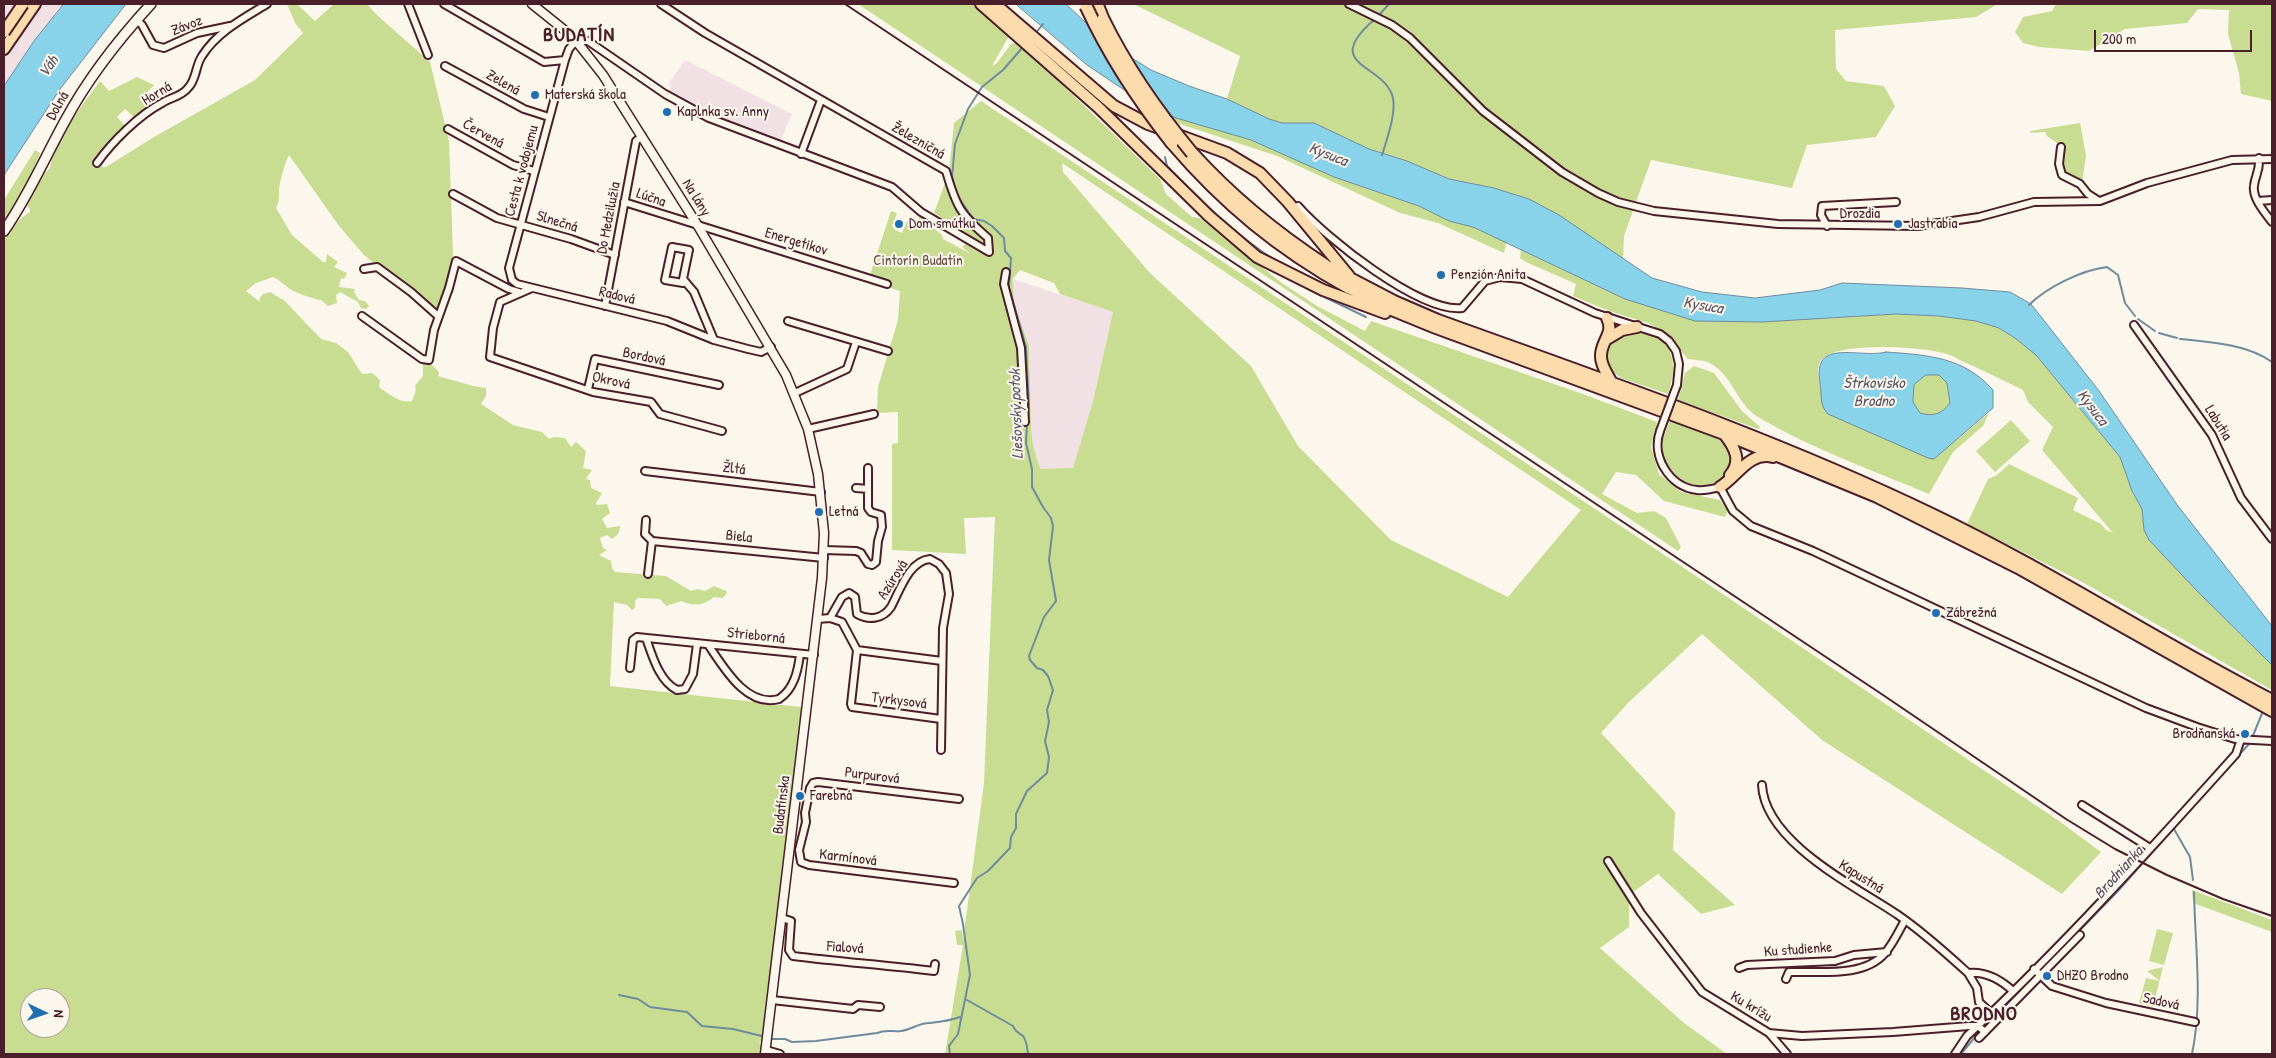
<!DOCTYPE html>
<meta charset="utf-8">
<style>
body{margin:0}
#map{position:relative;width:2276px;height:1058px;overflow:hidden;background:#fbf7ec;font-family:"Patrick Hand",sans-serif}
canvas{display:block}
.frame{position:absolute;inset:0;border:5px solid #4a1f2b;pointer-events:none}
.north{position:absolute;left:20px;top:988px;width:50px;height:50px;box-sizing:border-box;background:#fbf7ec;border:1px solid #b4a19f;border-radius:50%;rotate:93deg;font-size:14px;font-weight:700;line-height:20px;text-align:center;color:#4a1f2b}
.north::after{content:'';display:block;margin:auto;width:18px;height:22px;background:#1f6fb2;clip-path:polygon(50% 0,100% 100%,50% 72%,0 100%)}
.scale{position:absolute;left:2094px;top:30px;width:158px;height:22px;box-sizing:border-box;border:2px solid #4a1f2b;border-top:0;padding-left:6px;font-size:15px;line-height:18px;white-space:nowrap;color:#4a1f2b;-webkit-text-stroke:4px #fbf7ec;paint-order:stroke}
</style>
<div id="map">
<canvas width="2276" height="1058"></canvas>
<div class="frame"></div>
<div class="north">N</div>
<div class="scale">200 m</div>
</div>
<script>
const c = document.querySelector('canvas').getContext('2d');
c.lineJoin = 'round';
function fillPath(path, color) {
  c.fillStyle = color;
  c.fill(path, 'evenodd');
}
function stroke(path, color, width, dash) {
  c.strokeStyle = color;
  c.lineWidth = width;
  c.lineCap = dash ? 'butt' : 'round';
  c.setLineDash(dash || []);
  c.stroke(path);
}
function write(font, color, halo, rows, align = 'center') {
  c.font = font + ' "Patrick Hand",sans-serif';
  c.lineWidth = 4;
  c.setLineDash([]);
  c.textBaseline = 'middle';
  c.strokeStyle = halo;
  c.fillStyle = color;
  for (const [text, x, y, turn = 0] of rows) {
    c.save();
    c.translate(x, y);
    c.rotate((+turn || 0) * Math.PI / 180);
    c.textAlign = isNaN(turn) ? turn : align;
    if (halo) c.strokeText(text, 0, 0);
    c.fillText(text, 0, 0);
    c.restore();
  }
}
const built = new Path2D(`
 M4 4H64L34 41 4 86Z
 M685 60 792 114 780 142 715 117 667 92 671 86 668 84Z
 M1013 279 1113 312 1093 401 1073 469H1040L1033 445 1031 426 1029 345 1014 306Z`);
const green = new Path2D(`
 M287 4H297L315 21 334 4H367L377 15 430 62 449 141 453 254 450 283 439 320 398 282 364 255 339 226 289 155C285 162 280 181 279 189 279 197 280 200 276 208L292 235 323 262H326L327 254 338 262 334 267 347 273 344 279 341 278 339 287 355 289 354 292 359 300 365 301 369 306 366 309 361 308 358 302 340 292 336 295 337 303 328 306 321 300C316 300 294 292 290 289 284 285 280 280 273 277L256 283 246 291 260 302V298L263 294 270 292 285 301 321 339 336 343 348 352 362 374 372 373 380 380 379 387C389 394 400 404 412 401L416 390 415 386 423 376V364H431L439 372 438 376 473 386 486 388V396L481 404 513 425 542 432 549 439 554 437 565 438 571 447 576 442 586 451 583 468 592 470 586 479 590 480 591 488 602 493 596 503 597 505 607 504 610 513 602 519 607 528 620 526C620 532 617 536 612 539L607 535 600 538 603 548 607 550 599 555 611 561 612 568 615 572 666 576 691 591 698 589 705 591 714 586 726 591 727 593 723 598 714 597C704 606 693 606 681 601L666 606 660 599 638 598 635 601V608L632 610 627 605 614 602 610 686 810 708 777 977 767 1005 765 1036 759 1043 763 1048V1054H4V241L7 233C15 229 18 218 30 212V209L27 206 33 189 44 174 50 168 53 152 69 123 100 81 109 91 137 77 154 85 141 99 148 109 136 119 125 109 117 117 126 127 105 149 94 167H106L154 137 255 80 303 33 295 23ZM30 998H60V1028H30Z
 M858 4H973L1009 36 992 66 997 63 1011 44 1018 42 1160 179 1166 194 1192 217 1200 218 1282 283 1317 306 1365 331 1371 321 1583 394 1657 422 1651 447 1659 474 1681 492 1720 500 1728 511 1725 517 1664 501 1636 475 1616 472 1602 494 1637 513 1654 511 1666 518 1681 547 1678 551Z
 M1133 4H2011L1996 5 1976 17 1835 30 1836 69 1846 81 1884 86 1895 106 1876 137 1807 145 1792 188 1651 160 1624 236 1623 260 1559 215 1529 199 1494 188 1449 179 1407 161 1369 149 1314 123H1282L1269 119 1227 99 1240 56Z
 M2056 4H2272V101L2241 94 2239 73 2228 34 2229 10 2198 9 2187 23 2125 29 2089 51 2039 47 2023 43 2015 32 2023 17 2052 11Z
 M981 101 1693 574 2059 821 2101 852 2062 894 1822 740 1702 634 1628 703 1601 733 1675 812 1673 850 1735 905 1701 914 1658 874 1629 895V927L1600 948 1684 1023 1727 1054H945L963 945H957L955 931 962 930 963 940 984 783 995 517 964 518 966 554 892 550V444L898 443V412L877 413 878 387 898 320 900 291 888 287 889 280 878 278 877 275H870L891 211 897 213 892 226 895 230 902 233 907 221 914 224 920 217 942 235 943 239 971 254 962 247 970 240 966 233 934 213 949 172 954 123ZM1062 163 1581 510 1508 597 1391 540 1298 446 1251 366 1150 273 1063 172ZM1020 270 1054 283 1060 294 1113 312 1093 401 1073 468 1040 469 1033 445 1031 426 1029 345 1014 306 1013 279Z
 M1171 115 1251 140 1334 177 1419 206 1449 221 1473 227 1506 243 1504 253 1438 223 1400 213 1277 156 1177 123Z
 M2080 123 2086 156 2082 183 2069 178 2061 170 2063 147 2047 136 2045 132 2031 133 2030 131Z
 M35 150 40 153 28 182 4 222V200Z
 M1521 250 1625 299 1822 319 1896 314 1939 316 1976 321 1999 328 2015 338 2036 355 2120 457 2132 491 2142 508 2144 530 2198 592 2272 665V689H2270L2084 583 1967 524 1988 479 1997 475 2009 464 2078 498 2073 510 2101 524 2106 530 2113 533 2042 450 2053 427 2028 402 2023 390C2003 380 1984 371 1964 362 1957 359 1950 354 1943 353 1921 347 1833 340 1820 362 1816 369 1819 380 1821 388L1934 459 1989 413 1983 426 1953 452 1929 494C1872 470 1812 449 1758 417 1736 404 1732 372 1707 362 1702 360 1694 360 1688 359L1666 333 1648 323 1609 311 1573 296 1576 284 1526 262 1520 258Z
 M1631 331C1672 332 1680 360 1668 394L1621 378 1607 368 1604 354 1609 341Z
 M1694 366 1714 373 1742 411 1760 427 1758 429 1678 400 1685 373Z
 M1926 375H1939L1947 383 1950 403C1942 414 1933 417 1920 413L1913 402 1914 385Z
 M2011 420 2030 441 1995 472 1976 451Z
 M1670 421 1722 440 1729 444 1735 458 1726 476 1721 480 1705 486 1688 484 1677 477 1664 460 1662 440Z
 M2192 890 2272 920V932L2193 903Z
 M2157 929 2173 933 2164 965 2149 961Z
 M2163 967 2153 1007 2139 1003 2146 978 2160 981 2147 971Z`);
const water = new Path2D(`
 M64 4H126L60 89 4 175V86L34 41Z
 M1016 4H1066L1106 42 1151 70 1189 86 1227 99 1269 119 1282 123H1314L1369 149 1407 161 1449 179 1494 188 1529 199 1559 215 1652 278 1702 292 1755 298 1820 290 1842 283 1962 288 2010 292 2031 304 2053 332 2099 391 2178 506 2272 626V665L2198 592 2149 540 2144 530 2142 509 2132 491 2120 457 2036 355 2015 338 1999 328 1976 321 1939 316 1896 314 1762 322 1695 321 1625 299 1473 227 1449 221 1419 206 1334 177 1251 140 1176 118 1145 104 1087 65Z
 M1886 352C1928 355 1964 357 1993 390V408L1934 459 1928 458 1828 414C1819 405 1822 394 1820 382 1812 337 1860 359 1886 352ZM1926 375H1939L1947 383 1950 403C1942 414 1933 417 1920 413L1913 402 1914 385Z`);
const pier = new Path2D(`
 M1083 17 1107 40 1144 106 1128 96 1099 48Z`);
const stream = new Path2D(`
 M1379 15 1389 4
 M1375 19C1319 67 1385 63 1393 98 1396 114 1387 139 1382 155
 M1035 34 1043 24
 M1023 47 1003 70 982 87 968 109 955 144 952 177 957 195 969 213 974 219 984 221 992 226 1004 238 1005 251 1011 258 1009 287 1026 347 1029 406 1028 416
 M1165 157 1167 166C1201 201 1236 236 1278 262
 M1310 290 1366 317
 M2029 305C2047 287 2082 270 2107 267L2118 275 2125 303 2135 316
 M2138 319 2155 331
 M2159 333 2177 338
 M2180 339C2210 342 2247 344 2272 362
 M2238 756 2250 743 2263 711
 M2174 829 2190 857 2193 880
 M2040 971 2117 892 2230 765
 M619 995 638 999 650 1007 687 1012 702 1026 733 1029 766 1037
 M967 1000 1013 1026C1015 1032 1018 1032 1023 1036 1027 1041 1027 1048 1028 1054
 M1983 1028 2036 975
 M770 1039H785L792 1042 816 1041 877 1033C886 1029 892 1032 901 1031 910 1030 919 1023 929 1023 939 1022 950 1021 960 1017
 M950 1054 949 1046 958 1034 970 975 963 924 959 906 977 878 988 871 1010 848 1011 837 1016 828V814L1027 791 1047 773 1049 757 1045 741 1049 722 1047 710 1053 690 1048 676 1043 670 1037 668 1030 660 1029 656 1044 617 1056 601 1049 560 1053 526 1051 518 1043 507 1032 487V469L1026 443 1027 424
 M1961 1054 1980 1031
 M2192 1054C2203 1001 2195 946 2194 892`);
const minor = new Path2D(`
 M408 4 428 55
 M444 4 544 62 565 60
 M661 4 705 33 946 171C956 206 960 214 988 238L989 252 921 212 892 187 709 118 665 94 588 41H576L569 49 565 60 509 268 512 280 517 284 667 321 714 340 748 349 761 352 771 347
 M1349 4 1392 25 1410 38 1483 111 1562 172 1598 193 1618 202 1654 211 1778 224 1918 226 1979 217 2034 202 2100 201 2147 183 2232 160 2272 159
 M137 20 142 25 153 45 164 48 197 33 230 26
 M445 66 524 109 549 117
 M448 129 513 165 534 171
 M2061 147 2059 164 2062 175 2080 184 2088 194 2099 201
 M801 154 821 100
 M2259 158C2260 172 2255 175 2254 186 2252 198 2265 213 2272 222
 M97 163C112 142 139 115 162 103 171 97 181 97 188 88 197 79 195 66 202 56 217 32 244 18 267 4
 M453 194 497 218 571 239 615 255
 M2258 201 2272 200
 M624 202 887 284
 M1298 206C1325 237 1420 313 1462 308L1485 281 1500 277 1522 279 1595 313 1660 334 1669 341 1676 351 1679 364 1677 385
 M1827 226 1821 215 1822 206 1896 202
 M364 269 377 267 411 292 438 316
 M1006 272 1004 284 1021 348 1025 422
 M683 279V283L665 280 672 247 689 250 683 279 694 292 714 340
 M532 288 500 302 493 328 490 357 593 392 651 402 660 414 722 431
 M605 306 636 141 642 136
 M362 316 422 359 429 360 434 330 449 288 456 261 509 289 519 292
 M788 321 888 351
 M2134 325 2212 435 2241 498 2272 539
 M588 389 595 359 719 385
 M795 393 847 369 856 342
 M808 429 874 414
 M1660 431C1651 456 1669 487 1697 490 1705 491 1712 489 1720 487L1733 511 1751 526 1813 551 2146 708 2197 727 2235 739 2272 741
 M645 471 821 492
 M856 488 868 489
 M646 520 645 534 652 541 648 574
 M652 541 824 558
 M824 550 856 551 861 553 868 564 872 565 876 562 878 541 882 527 881 515 871 512 868 508V468
 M830 618 842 597 849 593 855 597 857 614C869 621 883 619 891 607 900 590 909 561 930 559L939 564 946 573 949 594 943 628 941 750
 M818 619 830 618 842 622 857 650 942 661
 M646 638C652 655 659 681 677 690L685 689 693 674 697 644
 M709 646C724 668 747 708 779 699 794 689 798 671 800 654
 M857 650 851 704 852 707 941 719
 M630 668 633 640 637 637 814 655
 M1762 785C1765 843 1857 887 1898 915 1923 932 1946 953 1968 973 1986 971 2000 979 2013 991
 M2082 805 2150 848
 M1608 861 1641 913 1702 992 1769 1033 1802 1036 1893 1032 1969 1026H1978L1985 1032
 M954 883 809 865 801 862 799 850 806 822 805 813 810 788 813 783 818 782 959 799
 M782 918 791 921 789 950 793 956C840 962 887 965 934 971L935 964
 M1739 968 1747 965 1835 961 1854 955 1887 952
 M2034 969 2052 986 2106 1003 2195 1022
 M1968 973 1977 988 1979 1002 1991 1013
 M1786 979 1789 972C1819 971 1864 978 1885 953 1893 944 1899 931 1905 920
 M772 1000 853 1009 858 1005 880 1007
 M1769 1033 1787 1054
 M1979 1038 2080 935
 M766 1050 780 1054
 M1955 1054 1967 1036C2062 947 2149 851 2236 754L2241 739`);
const tertiary = new Path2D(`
 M532 4 573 37 603 75 698 226 786 375 808 429 818 474 824 533 822 578 765 1054`);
const secondary = new Path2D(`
 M4 231C28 197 45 157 65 121 88 78 118 40 151 4`);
const primary = new Path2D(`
 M981 4 1098 107 1209 216 1257 257 1323 290 1385 313
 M995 4 1114 106 1148 124 1227 153 1260 173 1288 202 1349 276
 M4 49 35 4
 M1325 265 1394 301 1438 320C1604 380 1772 437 1932 514 2049 570 2157 641 2272 700
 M1349 288 1392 310 1436 328 1724 434 1877 497 2018 568 2272 711
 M1607 318C1615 334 1600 341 1601 357 1601 366 1608 375 1612 383
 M1607 339 1622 330 1637 327
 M1725 435C1735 448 1742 461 1730 475
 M1720 487C1738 476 1749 451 1773 457`);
const motorway = new Path2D(`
 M1097 4 1103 19
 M1172 143C1224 204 1279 249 1349 288
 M1192 153C1232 197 1276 233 1325 265`);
const rail = new Path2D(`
 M845 4 1883 695 2066 819 2115 849 2167 875 2223 899 2272 916`);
const minorBridge = new Path2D(`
 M1660 431 1677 385`);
const primaryBridge = new Path2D(`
 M4 32 23 4`);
const motorwayBridge = new Path2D(`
 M1086 6C1109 56 1138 100 1172 143
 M1103 19C1127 68 1157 111 1192 153`);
const markers = [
 [535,95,5,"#1f6fb2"],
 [667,112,5,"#1f6fb2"],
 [899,224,5,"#1f6fb2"],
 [1898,224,5,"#1f6fb2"],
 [1441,275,5,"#1f6fb2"],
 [819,512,5,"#1f6fb2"],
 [1936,613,5,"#1f6fb2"],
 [2245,734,5,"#1f6fb2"],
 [800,796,5,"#1f6fb2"],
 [2047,976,5,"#1f6fb2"]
];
const streetNames = [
 ["Závoz",187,26,-21],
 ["Zelená",503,83,30],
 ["Horná",157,94,-31],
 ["Dolná",58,106,-60],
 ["Červená",483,134,29],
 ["Železničná",918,141,30],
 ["Cesta k vodojemu",522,171,-75],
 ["Lúčna",651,198,19],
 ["Na lány",696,198,58],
 ["Drozdia",1860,214],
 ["Do Medzilužia",609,218,-79],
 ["Slnečná",557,222,17],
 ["Energetikov",796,242,17],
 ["Radová",617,296,14],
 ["Bordová",644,357,12],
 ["Okrová",611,381,12],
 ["Labutia",2218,423,58],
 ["Žltá",734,469,7],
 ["Biela",739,537,6],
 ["Azúrová",893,580,-58],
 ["Strieborná",756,636,6],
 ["Tyrkysová",899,701,7],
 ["Purpurová",872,776,7],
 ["Budatínska",782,805,-83],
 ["Karmínová",848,858,7],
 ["Kapustná",1861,877,32],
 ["Fialová",845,948,4],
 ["Ku studienke",1798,950,-4],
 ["Sadová",2161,1002,12],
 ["Ku krížu",1751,1007,31]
];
const poiNames = [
 ["Materská škola",545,95],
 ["Kaplnka sv. Anny",677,112],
 ["Dom smútku",909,224],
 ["Jastrabia",1908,224],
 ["Penzión Anita",1451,275],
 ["Letná",829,512],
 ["Zábrežná",1946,613],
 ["Brodňanská",2235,734,"right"],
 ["Farebná",810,796],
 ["DHZO Brodno",2057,976]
];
const parkNames = [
 ["Cintorín Budatín",918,261]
];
const waterNames = [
 ["Váh",49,67,-55],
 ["Kysuca",1328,155,21],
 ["Kysuca",1703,306,10],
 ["Štrkovisko",1874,384],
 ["Brodno",1874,402],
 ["Kysuca",2092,408,53],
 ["Liešovský potok",1017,414,-92],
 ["Brodnianka",2119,873,-48]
];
const districtNames = [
 ["BUDATÍN",579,36],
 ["BRODNO",1984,1015]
];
fillPath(built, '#f1e1e4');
fillPath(green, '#c8dd92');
fillPath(water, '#88d3e9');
stroke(water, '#6f8b9d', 1);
fillPath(pier, '#fbf7ec');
stroke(stream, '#6f8b9d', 2);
stroke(minor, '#4a1f2b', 10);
stroke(tertiary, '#4a1f2b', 11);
stroke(secondary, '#4a1f2b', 12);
stroke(primary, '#4a1f2b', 14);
stroke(motorway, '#4a1f2b', 15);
stroke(minor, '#fbf7ec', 6);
stroke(tertiary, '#fbf7ec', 8);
stroke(secondary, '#fbf7ec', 9);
stroke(primary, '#fcdcac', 10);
stroke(motorway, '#fcdcac', 11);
stroke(rail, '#4a1f2b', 2);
stroke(minorBridge, '#4a1f2b', 10, []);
stroke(primaryBridge, '#4a1f2b', 14, []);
stroke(motorwayBridge, '#4a1f2b', 15, []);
stroke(minorBridge, '#fbf7ec', 6);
stroke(primaryBridge, '#fcdcac', 10);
stroke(motorwayBridge, '#fcdcac', 11);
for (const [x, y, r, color] of markers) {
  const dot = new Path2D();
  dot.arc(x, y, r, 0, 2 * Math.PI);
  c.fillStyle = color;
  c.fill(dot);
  stroke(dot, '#fbf7ec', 2);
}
write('15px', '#4a1f2b', '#fbf7ec', streetNames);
write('15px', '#4a1f2b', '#fbf7ec', poiNames, 'left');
write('15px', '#6a4e45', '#fbf7ec', parkNames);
write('italic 16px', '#5d5564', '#fbf7ec', waterNames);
c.letterSpacing = '1px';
write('bold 20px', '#4a1f2b', '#fbf7ec', districtNames);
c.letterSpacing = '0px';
</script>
